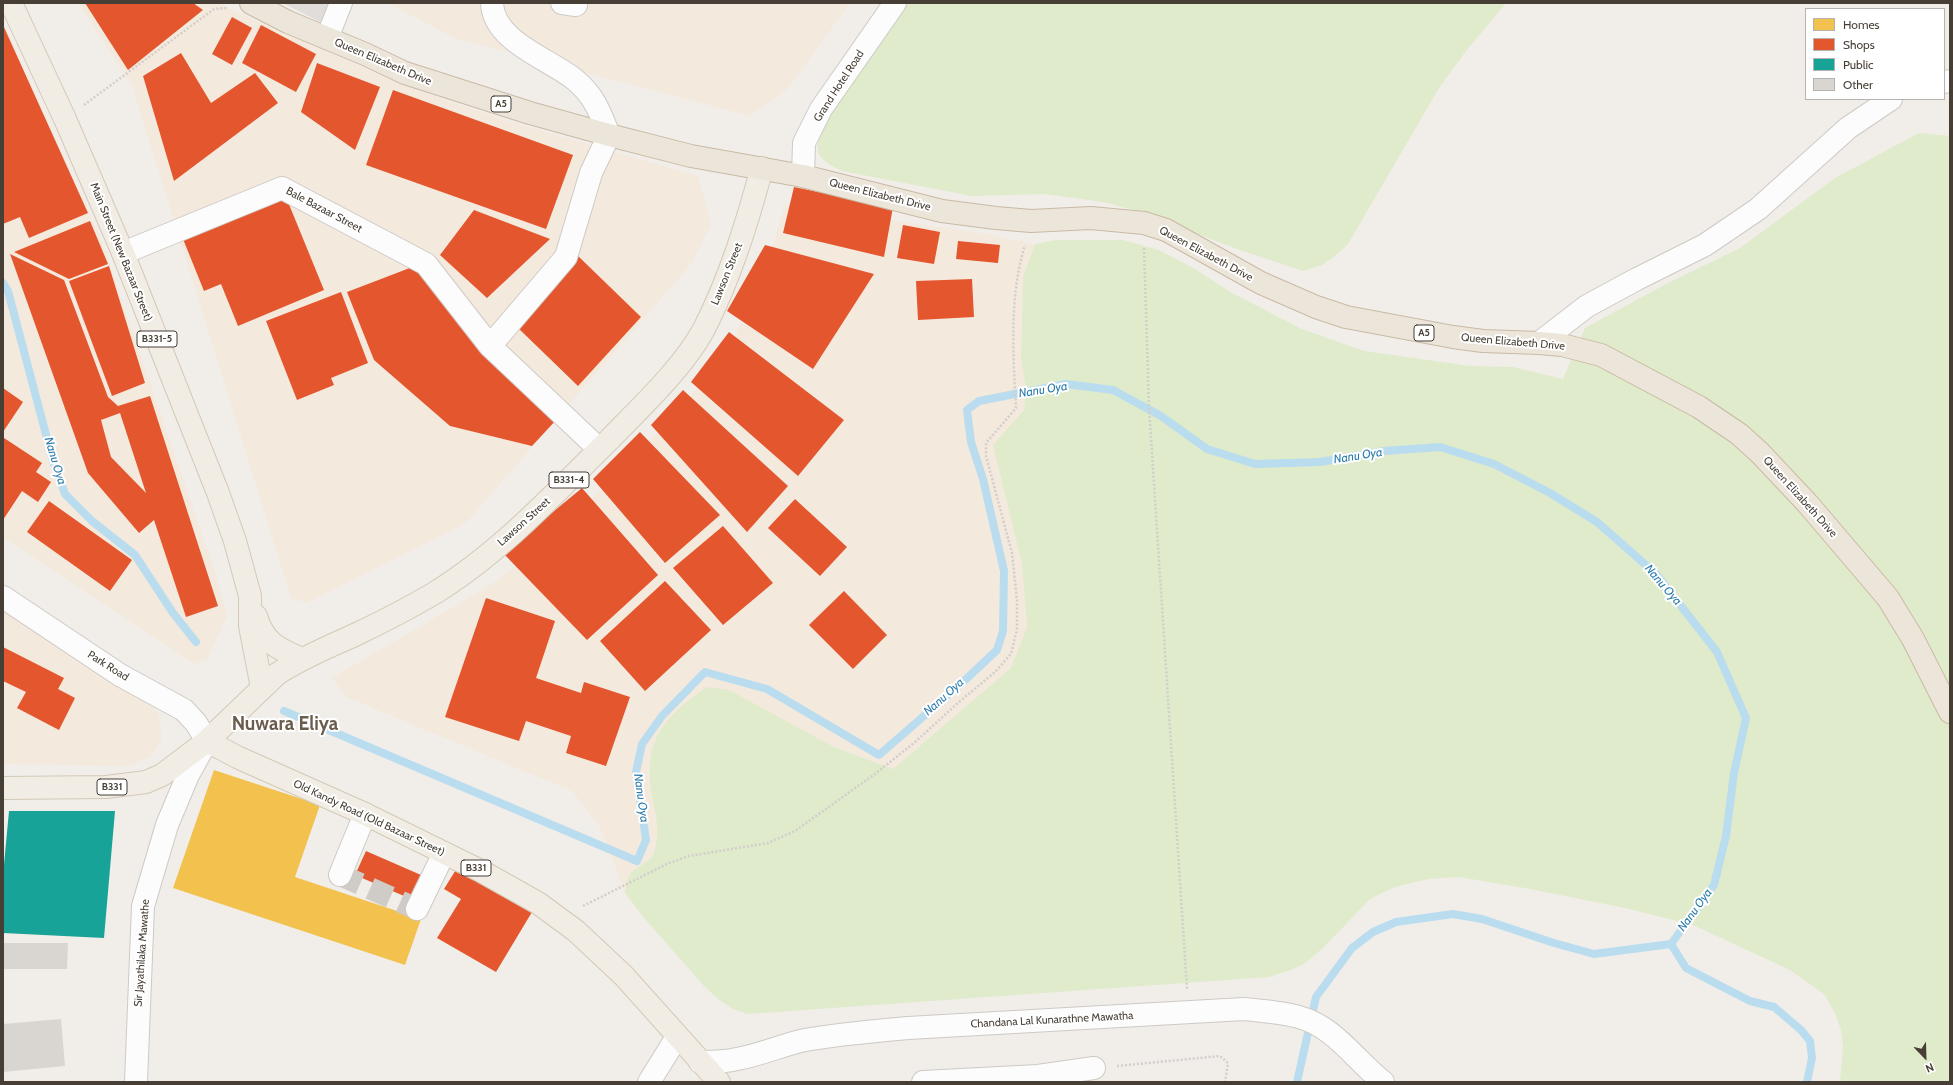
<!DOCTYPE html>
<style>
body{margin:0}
#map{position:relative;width:1953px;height:1085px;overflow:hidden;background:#f1eeea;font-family:Cabin,sans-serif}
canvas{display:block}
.frame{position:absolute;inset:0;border:4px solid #473f36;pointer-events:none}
.legend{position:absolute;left:1805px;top:8px;width:140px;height:92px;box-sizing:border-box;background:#fff;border:1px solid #b5b2af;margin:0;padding:5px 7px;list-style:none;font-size:12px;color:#473f36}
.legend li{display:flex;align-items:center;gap:8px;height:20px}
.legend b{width:20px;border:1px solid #b5b2af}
.north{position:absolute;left:1905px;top:1037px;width:40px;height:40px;-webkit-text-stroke:3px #fff;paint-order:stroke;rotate:157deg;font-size:11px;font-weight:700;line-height:16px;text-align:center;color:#473f36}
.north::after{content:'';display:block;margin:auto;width:14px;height:18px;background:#473f36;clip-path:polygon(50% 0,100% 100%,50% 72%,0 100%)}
</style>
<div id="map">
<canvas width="1953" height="1085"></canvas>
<div class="frame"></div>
<ul class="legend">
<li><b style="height:11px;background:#f2c14e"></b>Homes</li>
<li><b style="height:11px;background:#e4572e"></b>Shops</li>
<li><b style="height:11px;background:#17a398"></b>Public</li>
<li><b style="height:11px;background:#d9d5d1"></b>Other</li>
</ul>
<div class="north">N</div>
</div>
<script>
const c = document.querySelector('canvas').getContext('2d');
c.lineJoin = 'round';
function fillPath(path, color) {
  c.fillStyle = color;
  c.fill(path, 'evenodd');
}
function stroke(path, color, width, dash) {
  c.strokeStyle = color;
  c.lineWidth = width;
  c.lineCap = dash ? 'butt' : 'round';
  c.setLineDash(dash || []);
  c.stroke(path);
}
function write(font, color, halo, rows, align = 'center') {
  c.font = font + ' Cabin,sans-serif';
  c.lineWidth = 4;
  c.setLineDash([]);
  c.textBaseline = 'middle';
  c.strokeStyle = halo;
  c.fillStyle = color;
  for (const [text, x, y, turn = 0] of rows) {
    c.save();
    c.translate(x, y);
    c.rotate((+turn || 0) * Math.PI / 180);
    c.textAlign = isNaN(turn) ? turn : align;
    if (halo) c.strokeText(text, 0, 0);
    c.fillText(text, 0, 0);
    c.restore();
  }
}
const commercial = new Path2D(`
 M78 3H221L235 11 358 65 436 97 512 122 698 176 711 224 692 263 466 523 306 603 291 598 132 86Z
 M388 3H850L788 89 750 116 454 38Z
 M3 22 100 237 216 575 227 616 207 660 194 664 3 537Z
 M785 205 982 233 1035 244 1023 277 1021 358 1026 390 1024 410 993 445 1022 564 1027 627 1011 668 893 769 834 747 652 794 659 829 655 853 628 877 625 893 600 827 572 791 346 697 332 678 489 586 557 534 674 416 728 350 763 276Z
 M3 607 152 706 159 715 162 739 152 756 129 766 3 764Z`);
const green = new Path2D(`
 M908 3H1506L1466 51 1439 88 1348 244 1335 256 1322 265 1303 271 1237 249 1137 211 1103 202 1044 194 972 196 842 171C815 158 813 152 824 124Z
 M1919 133 1950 136V1082H1840L1843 1047 1841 1030 1835 1013 1824 994 1790 970 1693 925 1625 908 1525 888 1459 877 1428 879 1395 887 1370 899 1323 948 1304 964 1288 971 1269 977 748 1014 733 1009 718 999 704 986 645 919 625 893C626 889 626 883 628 878 632 867 653 862 655 850 660 827 656 818 652 796 643 739 663 718 707 687L729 690 834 747 893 769 1011 668 1027 627 1022 564 993 445 1024 410 1026 390 1021 358 1023 277 1035 244 1056 240H1123L1159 250 1195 269 1232 293 1302 329 1364 351 1470 366 1513 367 1563 379 1585 328 1666 284 1740 248 1835 178Z`);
const parking = new Path2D(`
 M283 3H328L332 6 320 22Z`);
const homes = new Path2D(`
 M214 770 320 805 295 877 421 919 405 965 173 888Z`);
const shops = new Path2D(`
 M85 3H193L203 10 128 70Z
 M232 17 252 28 232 65 212 54Z
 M3 25 88 213 29 238 20 217 3 224Z
 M261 25 316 54 296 92 242 63Z
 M181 53 211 103 255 73 278 103 174 181 143 76Z
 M317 63 380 87 355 150 301 112Z
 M393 90 573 155 546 229 366 165Z
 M794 187 893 207 884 257 783 233Z
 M286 197 324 290 238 326 221 284 204 291 183 239Z
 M474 210 550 239 487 298 440 255Z
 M90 221 108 264 69 279 14 252Z
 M903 225 940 232 934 264 897 258Z
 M958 241 1000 245 998 263 956 259Z
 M765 245 874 274 813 369 727 311Z
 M10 254 64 280 108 397 118 406 150 396 218 606 186 617 154 520 139 533 88 473ZM120 413 146 493 111 457 101 420Z
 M577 255 641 317 578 386 515 325Z
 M109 266 145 383 112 396 69 281Z
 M415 266 558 418 532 446 450 426 374 360 347 292Z
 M972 279 974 317 918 320 916 281Z
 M341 292 368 363 331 378 334 385 297 400 266 321Z
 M729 332 844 420 798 476 691 382Z
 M3 388 23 402 3 432Z
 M683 390 788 486 747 532 651 425Z
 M640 432 720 515 665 563 593 479Z
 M4 438 42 463 36 472 51 482 38 502 22 491 3 520Z
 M582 488 658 575 587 640 503 553Z
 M795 499 847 547 820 576 768 528Z
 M49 501 132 560 110 591 27 532Z
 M723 526 773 583 723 625 673 568Z
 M665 581 711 630 645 691 600 641Z
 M844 591 887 635 853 669 809 625Z
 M486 598 555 621 536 678 581 693 584 682 630 697 606 766 566 753 571 736 526 721 519 741 445 717Z
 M3 647 64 678 58 689 75 698 59 730 17 708 26 692 3 681Z
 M366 851 421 875 411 899 355 875Z
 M457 868 532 912 496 972 437 938 461 899 444 889Z`);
const public = new Path2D(`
 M9 811H115L104 938 3 933V875Z`);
const stream = new Path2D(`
 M3 283 8 291 53 461 65 494 92 521 135 555 173 613 196 642
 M284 711 637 861 646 840 636 772 642 744 662 716 705 672 767 689 879 755 963 682 997 650 1003 631 1004 571 983 479 971 442 967 410 979 401 1066 384 1113 390 1161 416 1207 449 1255 464 1320 462 1384 451 1440 447 1494 464 1550 493 1597 522 1656 574 1717 652 1746 718 1734 773 1726 836 1714 885 1671 944
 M1671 944 1686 968 1750 1001 1774 1007 1801 1030 1810 1041 1812 1058 1807 1082
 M1297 1082 1316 997 1352 948 1373 932 1396 922 1453 914 1482 919 1554 943 1594 954 1671 944`);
const building = new Path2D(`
 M4 943H68L67 969H3Z
 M61 1019 65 1066 3 1072V1024Z`);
const minorTunnel = new Path2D(`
 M340 875 417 909`);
const path = new Path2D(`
 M84 105 214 9 227 8
 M1144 248 1149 407 1187 989
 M583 906 669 863 689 856 768 843 795 831 875 774 914 743 959 702 995 672 1011 654 1017 629V600L1012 553 986 456V443L1016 408C1013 354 1009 297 1025 245
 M1117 1066 1220 1056 1228 1063 1225 1082`);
const minor = new Path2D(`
 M492 3C493 41 549 59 574 79 594 95 600 112 609 135L591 173 566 257 490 346 599 449
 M562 3 576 5
 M327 38 341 3
 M1944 82 1950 81
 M803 176 804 143 821 109 895 3
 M123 253 282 188 426 264 490 346
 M1539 343 1587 306 1637 279 1705 245 1758 209 1848 128 1891 99
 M3 597 120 675 184 710 196 723 207 741 188 775 167 825 143 906 136 1082
 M340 875 365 814
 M417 909 444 853
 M700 1062C713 1062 725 1062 737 1059 760 1055 782 1045 805 1040 839 1034 874 1031 908 1028L1244 1009C1262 1011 1282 1012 1299 1017 1335 1027 1355 1060 1383 1082
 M649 1082 677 1037
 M923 1082 1038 1076 1094 1068`);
const major = new Path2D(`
 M11 3 65 119 123 253 218 493 235 541 250 596V626L262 688
 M256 616C264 643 278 649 302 659
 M207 741 237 757 365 814 481 871 538 903 576 931 624 976 719 1082
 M3 788 106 787 146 782 162 775 207 741 277 674C303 657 331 646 359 633 384 621 409 608 433 594 499 554 555 493 609 440 640 408 683 368 704 329 730 278 747 223 762 168`);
const highway = new Path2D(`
 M251 3 288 22 365 54 405 73 530 113 609 135 691 156 803 176 942 211 996 218 1031 221 1091 218 1144 223 1166 230 1261 283 1316 307 1346 317 1453 337 1483 341 1539 343 1562 345 1601 355 1699 407 1739 434 1760 453 1807 503 1888 598 1913 639 1950 712`);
const shields = [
 [501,104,20],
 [1424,333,20],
 [157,339,40],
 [569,480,40],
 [112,787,30],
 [476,868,30]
];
const shieldNames = [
 ["A5",501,104],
 ["A5",1424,333],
 ["B331-5",157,339],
 ["B331-4",569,480],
 ["B331",112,787],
 ["B331",476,868]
];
const streetNames = [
 ["Queen Elizabeth Drive",383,62,23],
 ["Grand Hotel Road",839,86,-57],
 ["Queen Elizabeth Drive",880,195,14],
 ["Bale Bazaar Street",324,210,28],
 ["Main Street (New Bazaar Street)",121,252,68],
 ["Queen Elizabeth Drive",1206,254,28],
 ["Lawson Street",727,274,-68],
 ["Queen Elizabeth Drive",1513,342,5],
 ["Queen Elizabeth Drive",1800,497,48],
 ["Lawson Street",524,522,-42],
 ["Park Road",108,666,32],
 ["Old Kandy Road (Old Bazaar Street)",369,818,25],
 ["Sir Jayathilaka Mawathe",142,953,-86],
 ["Chandana Lal Kunarathne Mawatha",1052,1020,-3]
];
const waterNames = [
 ["Nanu Oya",1043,390,-9],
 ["Nanu Oya",1358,456,-9],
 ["Nanu Oya",55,461,73],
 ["Nanu Oya",1663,585,49],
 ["Nanu Oya",944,697,-42],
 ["Nanu Oya",641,798,82],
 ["Nanu Oya",1695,910,-54]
];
const townNames = [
 ["Nuwara Eliya",285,724]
];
fillPath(commercial, '#f4e9dd');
fillPath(green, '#dfebca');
fillPath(parking, '#e0ddda');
fillPath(homes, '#f2c14e');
fillPath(shops, '#e4572e');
fillPath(public, '#17a398');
stroke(stream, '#badcef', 8);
fillPath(building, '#d9d5d1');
stroke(minorTunnel, '#cfcbc6', 22, [22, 11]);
stroke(minor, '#cdcac6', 24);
stroke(major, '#d3c9b7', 24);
stroke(highway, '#c9baa5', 24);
stroke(path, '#d1cecb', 2.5, [2, 2]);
stroke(minor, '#fdfcfc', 22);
stroke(major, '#f1ece4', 22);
stroke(highway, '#ece5d9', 22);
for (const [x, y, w] of shields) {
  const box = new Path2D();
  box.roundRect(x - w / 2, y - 8, w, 16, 3);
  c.fillStyle = '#fff';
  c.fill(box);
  stroke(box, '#473f36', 1);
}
write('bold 10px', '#473f36', null, shieldNames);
write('11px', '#473f36', '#fff', streetNames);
write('italic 12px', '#2c7cad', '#fff', waterNames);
write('bold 19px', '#6a5d4d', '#fff', townNames);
</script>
